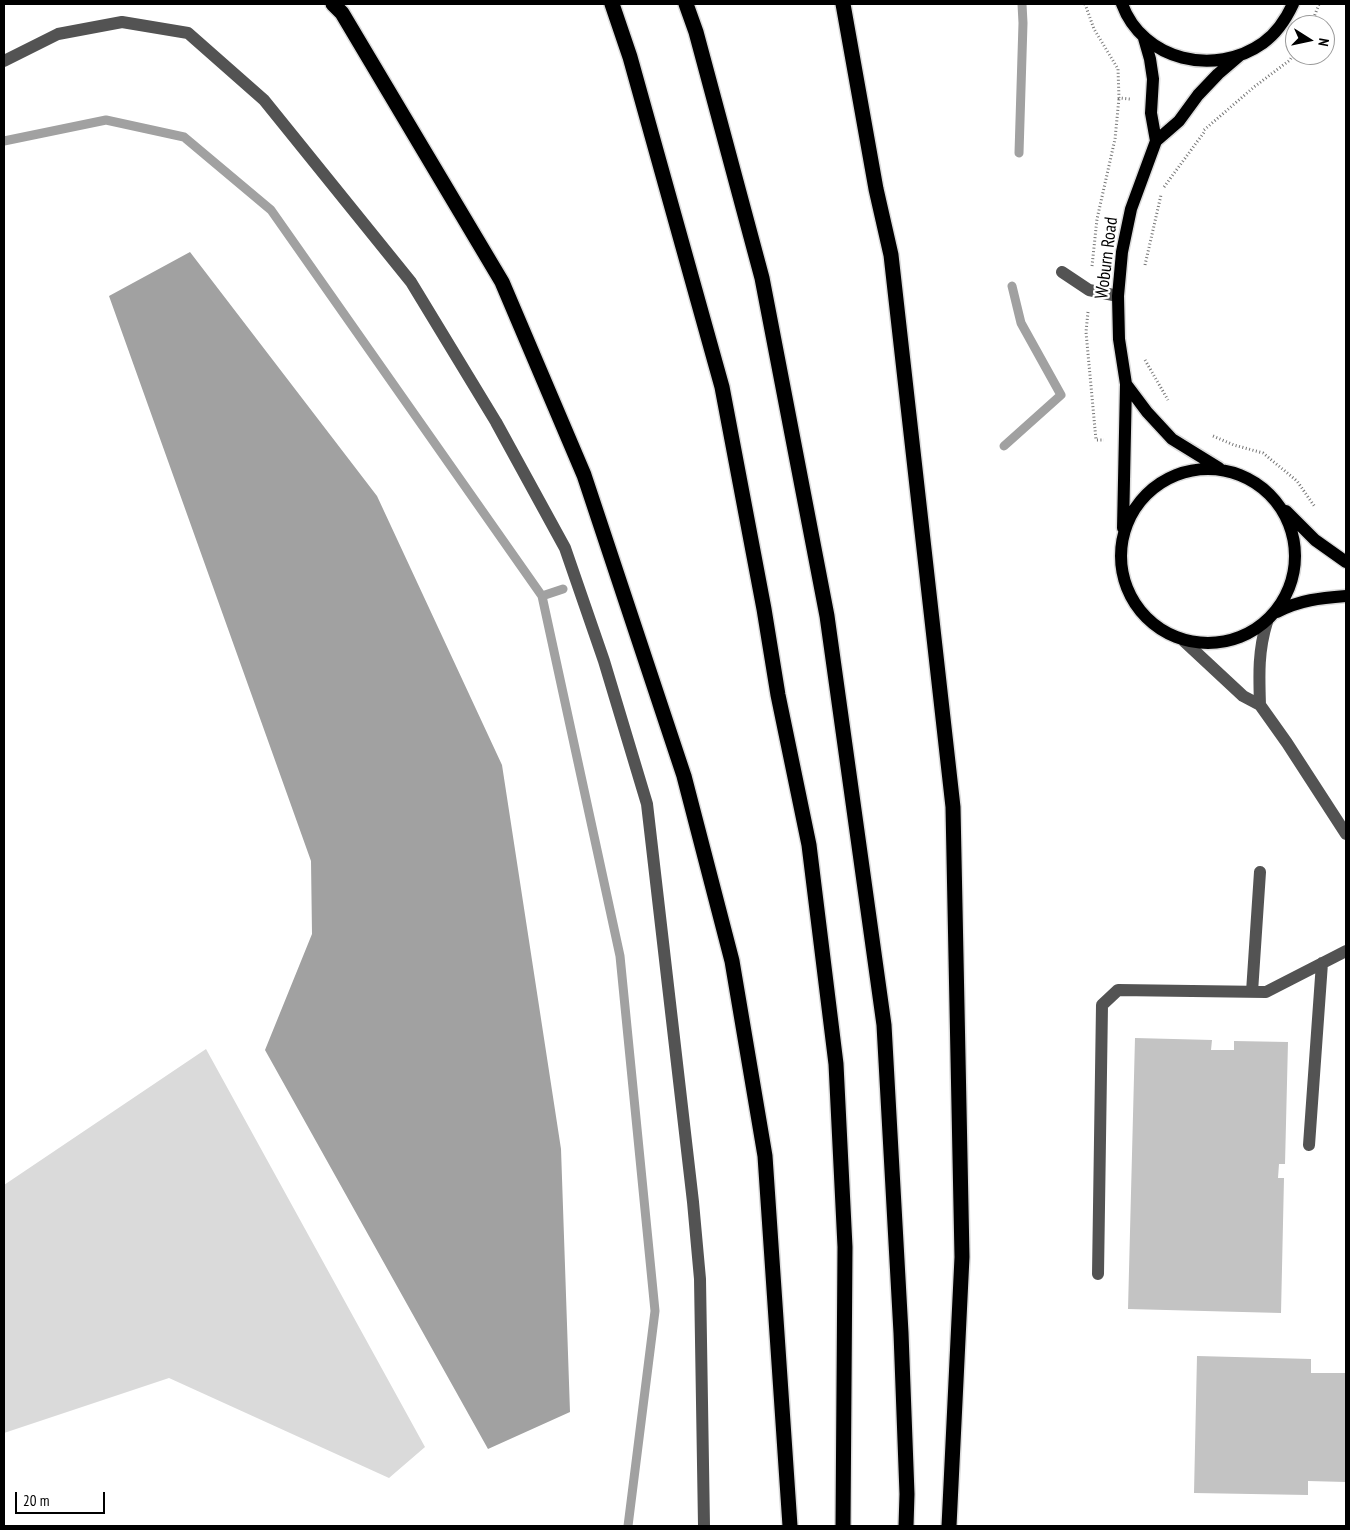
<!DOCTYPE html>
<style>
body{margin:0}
#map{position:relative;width:1350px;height:1530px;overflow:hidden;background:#fff;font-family:"PT Sans Narrow",sans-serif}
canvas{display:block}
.frame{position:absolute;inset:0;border:5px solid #000;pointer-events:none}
.north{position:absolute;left:1285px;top:15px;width:50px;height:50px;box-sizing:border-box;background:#fff;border:1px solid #999;border-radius:50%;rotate:100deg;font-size:14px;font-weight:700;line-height:20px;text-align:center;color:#000}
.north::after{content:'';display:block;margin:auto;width:18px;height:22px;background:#000;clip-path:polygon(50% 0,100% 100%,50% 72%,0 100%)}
.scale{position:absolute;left:15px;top:1492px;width:90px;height:22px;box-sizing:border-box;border:2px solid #000;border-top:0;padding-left:6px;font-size:15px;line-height:18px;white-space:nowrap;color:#000;-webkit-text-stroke:4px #fff;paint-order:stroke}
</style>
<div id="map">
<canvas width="1350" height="1530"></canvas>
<div class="frame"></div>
<div class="north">N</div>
<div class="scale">20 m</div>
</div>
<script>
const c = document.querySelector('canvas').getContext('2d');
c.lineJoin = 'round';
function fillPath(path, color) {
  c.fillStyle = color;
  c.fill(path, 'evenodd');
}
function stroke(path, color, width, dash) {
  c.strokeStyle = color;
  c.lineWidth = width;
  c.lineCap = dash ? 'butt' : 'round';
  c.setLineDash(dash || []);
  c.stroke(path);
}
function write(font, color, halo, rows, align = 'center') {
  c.font = font + ' "PT Sans Narrow",sans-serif';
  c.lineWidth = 4.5;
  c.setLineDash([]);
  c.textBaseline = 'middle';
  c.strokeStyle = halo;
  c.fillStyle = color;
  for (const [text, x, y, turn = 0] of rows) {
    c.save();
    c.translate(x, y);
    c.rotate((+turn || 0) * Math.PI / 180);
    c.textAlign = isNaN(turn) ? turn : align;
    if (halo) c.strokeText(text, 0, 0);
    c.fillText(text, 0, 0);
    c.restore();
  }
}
const green = new Path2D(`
 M206 1049 425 1447 389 1478 169 1378 4 1433V1185Z`);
const water = new Path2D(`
 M190 252 377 496 502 765 561 1149 570 1412 488 1449 265 1050 312 934 311 861 109 296Z`);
const stream = new Path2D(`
 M4 141 106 120 184 137 271 210 542 596 620 956 655 1311 628 1526
 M1019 153 1023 23 1022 4
 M1004 446 1061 395 1021 323 1012 286
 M542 596 563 589`);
const building = new Path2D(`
 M1135 1038 1212 1040 1211 1050H1234V1041L1288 1042 1285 1164H1279L1278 1178H1284L1281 1313 1128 1309Z
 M1197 1356 1311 1359V1373H1346V1482L1308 1481V1495L1194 1493Z`);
const path = new Path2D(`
 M1085 4 1094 29 1118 69 1119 98 1130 99
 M1311 25 1319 4
 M1204 130 1254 87 1290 60 1295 51
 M1164 187 1205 131
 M1145 265 1161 195
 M1092 266 1097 219 1115 139 1119 98
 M1088 312 1086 332 1096 440H1104
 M1145 360 1168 400
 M1213 436 1234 445 1263 453 1297 481 1315 507`);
const minor = new Path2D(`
 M4 61 58 34 122 22 188 33 264 100 411 282 496 422 565 548 604 661 647 804 693 1202 700 1279 704 1526
 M1062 272 1089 290 1118 296
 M1185 642 1243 696 1260 705 1287 743 1346 834
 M1260 705C1259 675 1258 651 1267 622
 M1252 992 1260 872
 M1309 1145 1322 963
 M1098 1274 1102 1005 1118 990 1266 992 1346 951`);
const major = new Path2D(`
 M1122 4C1143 61 1215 77 1263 43 1277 33 1286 19 1293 4
 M1144 38 1150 59 1153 79 1151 113 1156 141
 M1126 384 1147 412 1172 439 1219 468
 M1121 556a87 87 0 1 1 174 0a87 87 0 1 1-174 0Z
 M1286 511 1315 540 1346 562
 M1123 528 1126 384 1119 339 1118 296 1122 252 1131 209 1156 141 1179 121 1198 95 1218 74 1239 56
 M1277 612C1299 600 1321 598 1346 596`);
const highway = new Path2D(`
 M333 4 342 13 502 282 584 475 684 776 732 961 765 1156 790 1526
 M612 4 630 57 722 387 764 609 778 695 809 845 836 1064 845 1247 843 1526
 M686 4 696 32 762 278 827 616 884 1025 901 1333 907 1494 906 1526
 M843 4 876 189 891 255 953 807 962 1257 949 1526`);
const streetNames = [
 ["Woburn Road",1107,258,-83]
];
fillPath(green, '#dadada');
fillPath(water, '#a1a1a1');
stroke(stream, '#a1a1a1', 9);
fillPath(building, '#c3c3c3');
stroke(major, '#dbdbdb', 15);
stroke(highway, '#dbdbdb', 18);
stroke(path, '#757575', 3, [1, 2.5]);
stroke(minor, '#535353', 12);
stroke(major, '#000', 12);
stroke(highway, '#000', 15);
write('18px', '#000', '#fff', streetNames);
</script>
